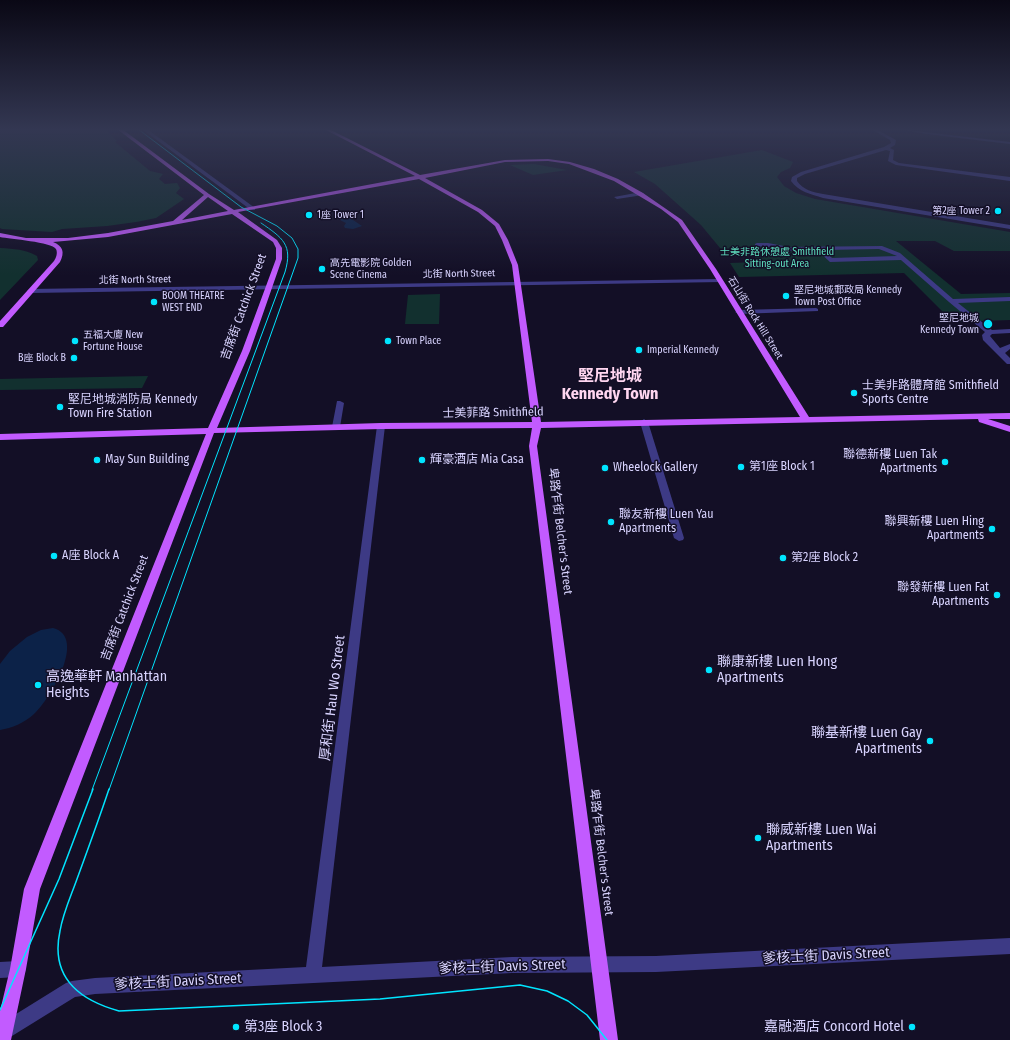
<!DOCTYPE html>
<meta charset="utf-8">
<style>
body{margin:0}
canvas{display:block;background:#130f26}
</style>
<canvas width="1010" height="1040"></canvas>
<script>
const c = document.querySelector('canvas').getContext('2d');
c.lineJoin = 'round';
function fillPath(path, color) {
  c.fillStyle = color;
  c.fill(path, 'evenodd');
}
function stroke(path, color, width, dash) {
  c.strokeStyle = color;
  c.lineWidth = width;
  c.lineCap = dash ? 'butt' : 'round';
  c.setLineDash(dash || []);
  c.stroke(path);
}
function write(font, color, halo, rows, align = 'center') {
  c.font = font + ' "Fira Sans Condensed","Noto Sans TC",sans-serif';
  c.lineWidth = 3;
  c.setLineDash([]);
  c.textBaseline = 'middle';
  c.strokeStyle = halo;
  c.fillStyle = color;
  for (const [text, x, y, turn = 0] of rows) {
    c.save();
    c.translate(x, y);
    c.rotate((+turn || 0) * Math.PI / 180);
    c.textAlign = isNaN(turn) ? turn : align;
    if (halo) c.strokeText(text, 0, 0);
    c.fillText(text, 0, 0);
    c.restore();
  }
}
const green = new Path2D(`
 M0 129H106L117 141 115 142 150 171 163 174 159 179 165 184 177 183 180 188 176 193 184 199 156 218 136 222 107 226 62 229 52 232 2 229 0 228Z
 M762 150 793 162 790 168 781 172 777 177 784 186 796 193 815 199 1010 232V251H954L935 241H896L961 294 1010 293V320L953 322 904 273 739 277 730 263 758 262 752 253 725 254 701 225 655 184 634 172Z
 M534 164 567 170 533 175 510 165Z
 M0 248C14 249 25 249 37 256L38 260 0 300Z
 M440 294 439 324H405L408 295Z
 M148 376 142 388 0 390V379Z`);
const water = new Path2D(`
 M342 218H350L362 226 353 229 345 228 344 226 346 223 340 220Z
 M53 628C88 637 49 701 34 714 24 723 12 728 0 730V664L10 651 27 637 41 630Z`);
const minor = new Path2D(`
 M126 129H137L121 132 119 131Z
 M142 129H147L255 208V210H251Z
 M871 129H876L896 140 895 145 890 148 894 150 893 160 899 163 1010 177V181L896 165 888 161 890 151 886 150 805 174 797 178V181C803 190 813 192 823 194L1010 225V229L823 198C811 194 799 192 791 181L792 177 801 172 884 147 891 143 890 140Z
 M900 129 1010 142V144L926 134Z
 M641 192 644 194 643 195 617 199 614 197Z
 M757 243H768L789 247 882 246 900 253 953 299 1010 297V301L958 303 992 330 1010 329V333L992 334 990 336 1000 348 1010 344V349L1005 353 1010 358V364H1007L983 340 982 335 985 332 949 302 901 260 830 262 817 250 789 251 768 247 755 246V244ZM879 249 897 256 832 258 824 250Z
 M720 279 723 281 722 282 30 293 27 291 30 289Z
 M816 308 818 309V311L739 314 735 312 739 310Z
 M337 401H340L344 403 340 427 336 430 332 427Z
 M644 419 648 422 684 538 683 540 679 541 674 538 640 422Z
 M381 423 385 426 322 967 512 957 656 956 1010 938V954L656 972 512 973 95 994 75 997 12 1036 6 1039 0 1036V1024L66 983 72 981 95 978 306 967 377 426Z
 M18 961 24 963 26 969 24 975 18 977 0 978V962Z`);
const major = new Path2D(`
 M117 129H122L209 194 234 210 415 176 324 129H329L420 175 505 160 548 159 570 162 594 169 618 179 643 193 682 220 716 269 809 417 1010 413V419H988L1010 426V432L979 422 978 419 541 428 537 446 618 1040H600L529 446 532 428 381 429 214 433 40 889 26 969 11 1040H0V1011L10 969 24 889 206 434 0 440V434L208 428 242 351 276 259V248L273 242 232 214 108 237 53 242C63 246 65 252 60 262L3 327H0V321L54 261C56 258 58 253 56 249 52 242 10 239 0 237V233L26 238H68L108 233 173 221 204 195ZM548 161 569 164 614 181 661 209 678 222 710 269 800 417 541 422 518 265 508 240 499 224 482 210 425 178 505 162ZM419 179 478 212 495 226 502 240 512 265 532 422 381 423 217 428 250 351 282 259V248L277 240 238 212ZM208 197 228 211 182 220Z`);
const tramFar1 = new Path2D(`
 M92 790 285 272C293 245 283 238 261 223
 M109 790 298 258V249L292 238 277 226 241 207 138 129`);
const tram = new Path2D(`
 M109 789C99 819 88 849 77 879 71 896 63 913 60 931 50 977 79 1000 119 1011L380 999 520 985 547 991 568 1001 587 1015 607 1040
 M0 1010 59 879 93 789`);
const markers = [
 [998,211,4,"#00e5ff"],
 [309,215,4,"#00e5ff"],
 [322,269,4,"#00e5ff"],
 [786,296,4,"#00e5ff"],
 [154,302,4,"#00e5ff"],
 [988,324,5,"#00e5ff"],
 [75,341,4,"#00e5ff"],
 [388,341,4,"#00e5ff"],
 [639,350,4,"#00e5ff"],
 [74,358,4,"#00e5ff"],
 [854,393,4,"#00e5ff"],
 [60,407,4,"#00e5ff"],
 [97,460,4,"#00e5ff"],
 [422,460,4,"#00e5ff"],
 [945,462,4,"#00e5ff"],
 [741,467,4,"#00e5ff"],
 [605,468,4,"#00e5ff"],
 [611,522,4,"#00e5ff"],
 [992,529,4,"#00e5ff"],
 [54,556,4,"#00e5ff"],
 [783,558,4,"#00e5ff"],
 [997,595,4,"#00e5ff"],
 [709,670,4,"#00e5ff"],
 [38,685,4,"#00e5ff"],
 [930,741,4,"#00e5ff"],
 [758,838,4,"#00e5ff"],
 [236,1027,4,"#00e5ff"],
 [912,1027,4,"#00e5ff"]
];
const farPoinames = [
 ["第2座 Tower 2",990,211,"right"],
 ["1座 Tower 1",317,215],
 ["高先電影院 Golden",330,263],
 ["Scene Cinema",330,275],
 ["堅尼地城郵政局 Kennedy",794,290],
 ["Town Post Office",794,302],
 ["BOOM THEATRE",162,296],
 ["WEST END",162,308],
 ["堅尼地城",979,318,"right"],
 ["Kennedy Town",979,330,"right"],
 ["五福大廈 New",83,335],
 ["Fortune House",83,347],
 ["Town Place",396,341],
 ["Imperial Kennedy",647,350],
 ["B座 Block B",66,358,"right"]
];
const farParknames = [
 ["士美非路休憩處 Smithfield",777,252],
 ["Sitting-out Area",777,264]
];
const farStreetnames = [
 ["北街 North Street",459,274,-1],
 ["北街 North Street",135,280,-1],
 ["石山街 Rock Hill Street",755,318,58]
];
const streetNames = [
 ["吉席街 Catchick Street",244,307,-70],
 ["士美菲路 Smithfield",493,413,-1],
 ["卑路乍街 Belcher's Street",560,531,83],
 ["吉席街 Catchick Street",125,608,-69],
 ["卑路乍街 Belcher's Street",601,852,83]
];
const poiNames = [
 ["士美非路體育館 Smithfield",862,386],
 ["Sports Centre",862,400],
 ["堅尼地城消防局 Kennedy",68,400],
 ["Town Fire Station",68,414],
 ["聯德新樓 Luen Tak",937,455,"right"],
 ["Apartments",937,469,"right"],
 ["May Sun Building",105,460],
 ["輝豪酒店 Mia Casa",430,460],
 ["第1座 Block 1",749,467],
 ["Wheelock Gallery",613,468],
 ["聯友新樓 Luen Yau",619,515],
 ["Apartments",619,529],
 ["聯興新樓 Luen Hing",984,522,"right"],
 ["Apartments",984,536,"right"],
 ["A座 Block A",62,556],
 ["第2座 Block 2",791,558],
 ["聯發新樓 Luen Fat",989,588,"right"],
 ["Apartments",989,602,"right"]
];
const nearPoinames = [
 ["聯康新樓 Luen Hong",717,662],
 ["Apartments",717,678],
 ["高逸華軒 Manhattan",46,677],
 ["Heights",46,693],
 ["聯基新樓 Luen Gay",922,733,"right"],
 ["Apartments",922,749,"right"],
 ["聯威新樓 Luen Wai",766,830],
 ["Apartments",766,846],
 ["第3座 Block 3",244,1027],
 ["嘉融酒店 Concord Hotel",904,1027,"right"]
];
const nearStreetnames = [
 ["厚和街 Hau Wo Street",333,698,-83],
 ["爹核士街 Davis Street",826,956,-3],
 ["爹核士街 Davis Street",502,967,-2],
 ["爹核士街 Davis Street",178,982,-3]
];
const districtNames = [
 ["堅尼地城",610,377],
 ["Kennedy Town",610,395]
];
fillPath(green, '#12302f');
fillPath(water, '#0c2248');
fillPath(minor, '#3d3a85');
fillPath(major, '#c25bff');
stroke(tramFar1, '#00e5ff', 1);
stroke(tram, '#00e5ff', 1.5);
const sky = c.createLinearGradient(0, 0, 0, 275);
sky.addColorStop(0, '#0a0815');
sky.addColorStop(0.47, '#333752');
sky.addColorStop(1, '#33375200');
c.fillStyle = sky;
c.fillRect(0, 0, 1010, 275);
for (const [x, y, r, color] of markers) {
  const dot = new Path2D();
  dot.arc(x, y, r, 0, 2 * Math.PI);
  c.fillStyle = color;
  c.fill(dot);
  stroke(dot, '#130f26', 1.5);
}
write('10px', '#d9d4ff', '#130f26', farPoinames, 'left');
write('10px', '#5fe0c0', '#130f26', farParknames);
write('10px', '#d9d4ff', '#130f26', farStreetnames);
write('12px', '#d9d4ff', '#130f26', streetNames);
write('12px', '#d9d4ff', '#130f26', poiNames, 'left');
write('14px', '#d9d4ff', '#130f26', nearPoinames, 'left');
write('14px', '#d9d4ff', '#130f26', nearStreetnames);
write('bold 16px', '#ffd6f0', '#130f26', districtNames);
</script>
